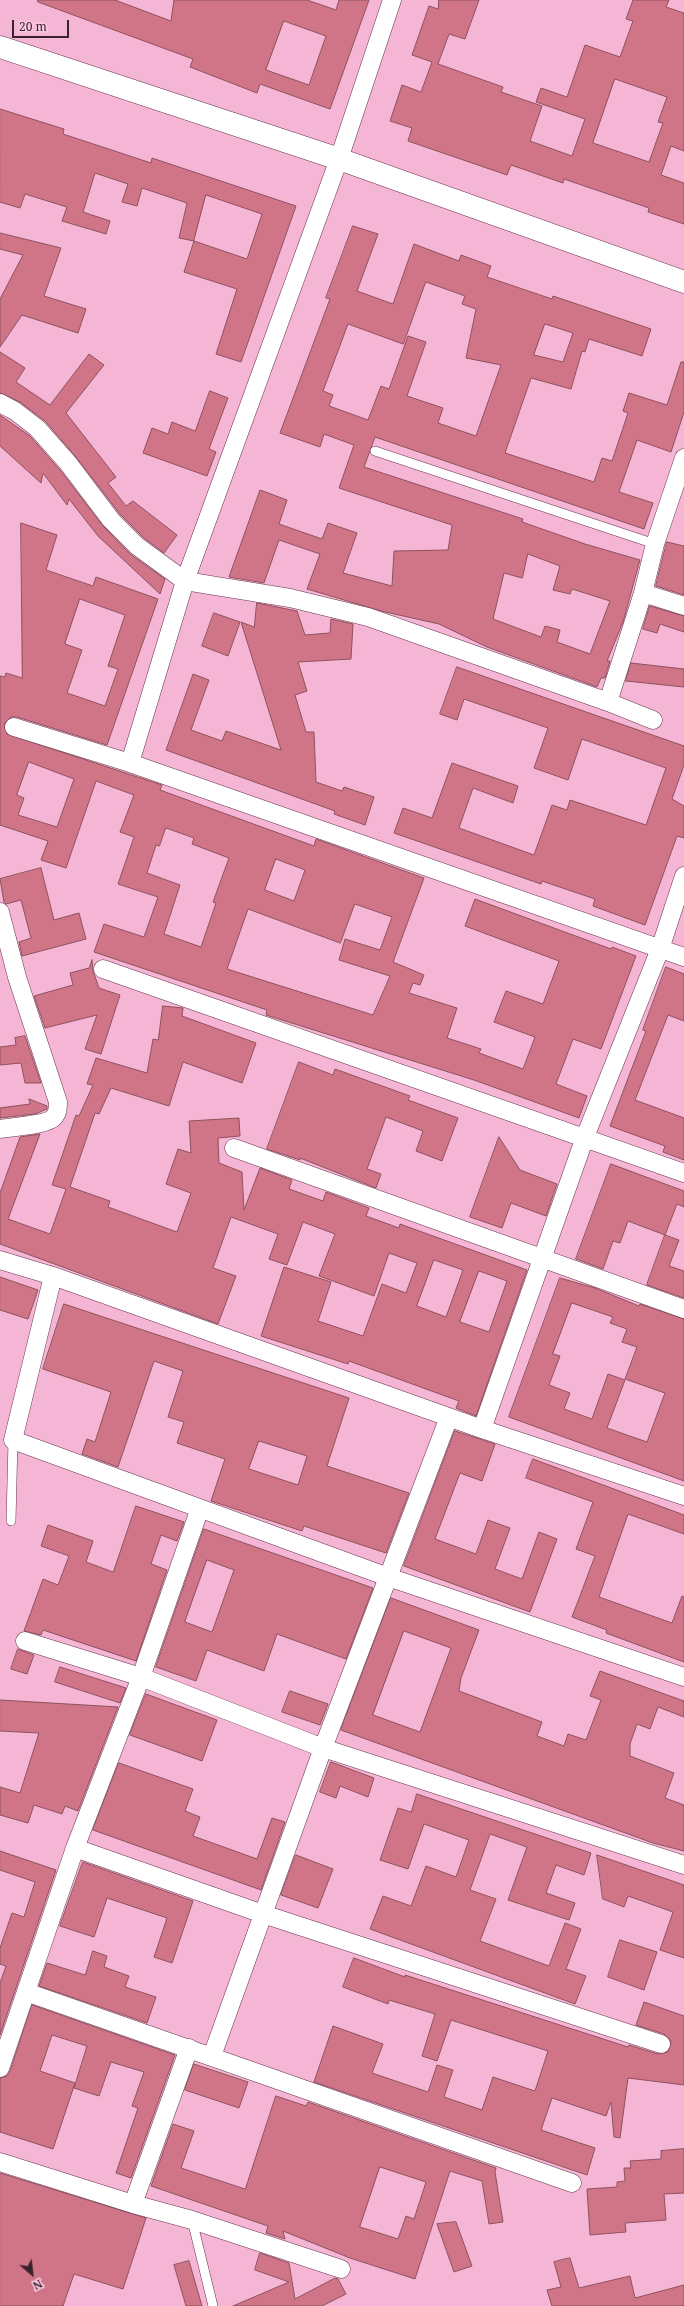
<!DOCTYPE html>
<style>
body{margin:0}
#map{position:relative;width:684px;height:2306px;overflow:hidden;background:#f5b6d5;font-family:"Noto Serif",serif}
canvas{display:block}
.north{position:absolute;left:12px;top:2254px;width:40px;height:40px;-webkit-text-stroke:3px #fbc7e0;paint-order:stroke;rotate:152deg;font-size:11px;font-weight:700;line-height:16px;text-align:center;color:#39222e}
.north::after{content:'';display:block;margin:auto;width:14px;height:18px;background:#39222e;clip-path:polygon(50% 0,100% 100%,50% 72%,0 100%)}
.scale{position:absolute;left:12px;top:20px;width:57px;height:18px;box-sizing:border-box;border:2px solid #39222e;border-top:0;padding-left:5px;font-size:12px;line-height:14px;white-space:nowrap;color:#39222e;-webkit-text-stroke:3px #fbc7e0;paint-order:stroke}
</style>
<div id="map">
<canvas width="684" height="2306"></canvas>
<div class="north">N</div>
<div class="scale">20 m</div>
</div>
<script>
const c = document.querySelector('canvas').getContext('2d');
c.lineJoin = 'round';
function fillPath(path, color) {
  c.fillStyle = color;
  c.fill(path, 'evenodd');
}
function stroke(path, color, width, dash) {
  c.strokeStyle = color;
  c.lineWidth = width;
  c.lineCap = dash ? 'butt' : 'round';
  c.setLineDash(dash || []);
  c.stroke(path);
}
const building = new Path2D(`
 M38 0H115L171 21 174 0H307L336 10 339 0H369L330 109 260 84 257 93 190 67 193 59 38 2ZM284 21 326 36 309 85 266 70Z
 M439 0H479L465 39 449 34 438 64 503 87 501 92 542 106 530 141 572 156 585 119 536 102 541 88 567 97 585 45 620 57 633 21 626 19 633 0H669L666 7 684 13V151L671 146 661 175 684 183V224L648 212 649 208 564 179 563 183 511 165 507 175 408 141 412 128 390 121 402 85 421 92 432 62 412 55 429 6 438 9ZM615 79 667 97 658 122 663 123 649 162 593 143Z
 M0 109 64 129 63 134 151 163 152 158 296 206 241 362 216 354 237 289 184 272 194 241 179 238 187 203 142 188 137 206 122 202 128 184 95 173 83 212 110 221 106 234 62 221 67 207 25 194 20 208 0 202ZM206 195 262 214 247 259 194 241Z
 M353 226 378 234 357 291 393 304 414 244 459 261 461 255 491 266 487 277 552 299 553 296 651 329 642 356 589 339 585 352 582 351 571 389 531 378 505 453 594 482 602 458 612 461 628 413 623 411 629 393 667 405 681 362H684V412L671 452 637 440 619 492 653 503 644 529 375 437 364 467 523 519 522 522 585 544 640 560 623 622 607 661H610L605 678H601L597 687 487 647 439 624 381 611 307 589 320 554 279 540 264 583 229 577 260 490 287 500 279 524 322 539 328 523 357 533 343 573 392 586 394 551 448 550 452 525 339 488 354 445 324 434 320 447 280 433 330 299 326 298ZM426 282 465 296 462 304 476 309 466 358 501 365 476 436 438 423 443 408 407 396 426 342 408 336 389 389 381 386 368 420 329 406 333 395 323 391 348 324 403 344ZM545 324 573 333 563 362 534 355ZM528 554 560 566 553 590 570 594 572 589 610 601 590 654 557 642 560 630 545 626 541 637 493 619 504 573 522 578Z
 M0 233 61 248 44 296 86 309 78 333 22 315 0 347V299L23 255 0 249Z
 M0 352 25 368 16 382 50 405 89 354 104 365 66 413 116 477 108 483 126 506 133 501 177 535 164 553 144 538 119 513 76 457 45 421 20 402 0 393Z
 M210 391 228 398 209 449 216 452 207 476 143 453 152 428 168 434 172 422 195 431Z
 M0 415 30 436 60 470 103 526 130 554 165 579 160 594 98 536 69 499 67 505 43 473 41 483 0 446Z
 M21 523 57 535 46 570 93 586 96 577 158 599 107 745 17 717H11L4 724 7 734 162 785 160 790 314 846 316 839 424 878 393 962 424 975 420 985 413 983 409 993 457 1008 447 1038 481 1049 479 1053 523 1069 535 1037 494 1022 506 991 543 1004 559 961 465 926 475 899 611 949 612 947 636 956 601 1049 573 1039 556 1084 587 1096 579 1118 474 1080 266 1015 267 1010 94 952 104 924 144 937 158 897 118 884 134 837 120 832 134 795 96 781 66 868 41 860 48 841 0 825V676L5 677 6 673 22 678ZM80 599 125 615 108 666 118 669 105 706 67 693 82 650 65 644ZM29 762 74 779 57 827 18 815 24 798 17 795ZM166 828 194 838 192 844 229 858 213 902 216 903 201 947 164 934 180 885 147 873 156 845 159 846ZM276 859 305 870 294 901 265 890ZM355 904 392 917 380 950 345 939 339 960 390 976 373 1015 227 969 248 909 340 943Z
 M667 542 684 546V595L656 586Z
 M257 603 297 611 305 635 330 633 331 619 353 624 351 659 298 662 307 691 295 695 306 732H314L316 782 342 791 344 787 374 797 365 825 334 814 335 811 166 750 193 674 209 680 191 730 222 741 226 731 281 750 241 622 254 627Z
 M650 606 684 616V632L660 624 657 633 643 629Z
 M214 613 240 622 228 656 202 646Z
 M631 663 684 669V687L626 681Z
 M457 667 684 746V765L672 799 684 806V838L677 836 645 925 593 906 595 899 542 881 541 884 394 833 403 808 432 818 452 763 518 786 513 803 473 788 459 828 534 855 552 805 567 810 570 800 646 825 666 768 582 739 568 780 534 768 548 728 464 699 457 720 440 714Z
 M41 868 54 920 79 913 86 939 22 956 19 942 31 938 21 900 6 904 4 902 0 879Z
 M92 960 93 971 99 988 120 995 101 1054 85 1049 97 1015 45 1028 34 996 73 985 70 973 89 968Z
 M666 967 684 974V1021L668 1015 635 1100 684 1118V1160L663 1152 665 1146 610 1126 646 1031 643 1030Z
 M163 1006 183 1008 182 1016 256 1043 242 1083 183 1062 169 1106 111 1088 99 1114 95 1113 70 1187 110 1201 108 1207 177 1232 191 1193 166 1184 178 1149 191 1153 189 1121 239 1118 240 1136 218 1138 219 1163 242 1172 244 1210 260 1168 292 1180 289 1189 323 1201 326 1192 369 1208 366 1216 399 1228 400 1224 527 1270 476 1416 456 1408 459 1401 349 1361 348 1364 261 1336 284 1267 331 1282 318 1321 363 1336 382 1284 406 1293 417 1263 389 1253 374 1296 319 1276 335 1234 303 1222 287 1265 269 1259 278 1234 231 1217 213 1268 236 1276 218 1324 0 1244V1193L20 1137 40 1134 8 1219 50 1234 66 1189 52 1185 76 1115 79 1116 93 1085 87 1084 96 1058 147 1073 153 1039 158 1040ZM434 1260 463 1270 446 1317 417 1306ZM479 1271 507 1281 489 1332 460 1322Z
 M25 1036 41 1083H25L21 1063 0 1065V1047L16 1045 15 1038Z
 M299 1062 333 1075 335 1069 410 1096 408 1100 458 1118 442 1161 416 1151 423 1131 386 1117 367 1169 381 1174 376 1188 300 1158V1160L267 1149Z
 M29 1099 47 1106V1109L35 1114 0 1118V1108L30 1104Z
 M499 1137 520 1170 557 1184 546 1216 511 1203 502 1228 470 1217Z
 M611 1164 684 1191V1207L677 1204 665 1235 628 1221 620 1243 613 1241 603 1269 576 1259Z
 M665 1235 679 1240 669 1266 684 1271V1298L647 1285Z
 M0 1277 38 1290 28 1319 0 1310Z
 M560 1278 595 1288 639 1306 640 1304 684 1319V1481L509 1417ZM572 1303 613 1317 610 1323 627 1329 622 1342 637 1347 625 1379 665 1393 647 1442 607 1428 625 1380 608 1374 592 1419 564 1409 570 1393 549 1385 560 1356 553 1354Z
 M64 1304 349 1398 327 1466 409 1493 386 1553 304 1526 302 1531 211 1501 225 1459 177 1443 184 1422 168 1417 183 1371 154 1361 118 1467 82 1454 87 1439 95 1442 111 1392 43 1369ZM259 1441 307 1456 298 1485 249 1469Z
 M455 1431 495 1444 482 1481 460 1473 435 1539 476 1554 488 1520 510 1528 495 1569 522 1579 539 1532 557 1539 530 1612 404 1566Z
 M533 1459 684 1515V1534L628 1514 599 1597 672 1623 682 1596 684 1597V1662L606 1633 607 1630 572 1617 595 1556 576 1549 593 1502 526 1478Z
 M136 1506 184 1522 177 1541 161 1535 151 1564 167 1570 136 1661 43 1630 41 1635 24 1631 43 1579 58 1585 69 1556 41 1546 48 1525 93 1541 86 1562 113 1572Z
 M204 1529 373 1588 346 1659 277 1634 264 1671 207 1650 196 1681 156 1667ZM207 1560 234 1570 212 1632 185 1622Z
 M391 1598 479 1630 461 1678 459 1691 542 1722 537 1736 564 1746 568 1734 586 1740 601 1700 590 1696 600 1671 684 1701V1717L658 1707 650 1729 637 1724 630 1744V1756L674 1773 665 1798 684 1805V1851L653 1843 341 1730ZM404 1631 451 1648 420 1732 373 1715Z
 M18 1649 34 1655 27 1674 11 1669Z
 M60 1667 126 1688 120 1703 55 1682Z
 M290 1691 328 1704 320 1725 282 1712Z
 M146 1694 217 1720 202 1761 130 1735Z
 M0 1700 118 1707 78 1811 65 1806 62 1814 34 1805 28 1823 0 1815V1787L20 1793 39 1733 0 1731Z
 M331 1762 374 1778 368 1797 340 1786 336 1798 320 1792Z
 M119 1763 193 1789 185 1811 200 1817 193 1836 257 1859 272 1818 285 1822 261 1890 93 1830Z
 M417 1794 591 1853 584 1875 556 1865 546 1893 575 1903 569 1920 508 1900 527 1847 490 1834 470 1890 496 1899 480 1941 549 1966 565 1923 581 1929 566 1969 586 1976 575 2004 370 1929 383 1896 411 1906 426 1866 456 1877 469 1840 424 1824 408 1869 380 1860 398 1808 411 1812Z
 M0 1851 56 1870 0 2035V1983L6 1966 0 1964V1948L12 1913 24 1917 35 1882 0 1870Z
 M296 1855 333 1869 318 1908 281 1895Z
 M597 1855 684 1885V1958L660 1950 673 1912 628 1896 624 1907 603 1899Z
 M83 1862 193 1901 172 1963 154 1957 167 1918 107 1898 94 1937 60 1926Z
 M620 1940 657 1952 644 1990 608 1977Z
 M93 1951 107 1956 104 1967 129 1976 125 1987 156 1997 147 2023 39 1986 47 1963 85 1975Z
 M354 1958 405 1977V1975L628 2047 629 2045 658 2054 668 2052 671 2041 664 2034 636 2025 644 2002 684 2016V2085L628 2078 620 2138 614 2137 611 2102 606 2116 552 2098 541 2130 595 2148 587 2175 314 2082 333 2026 383 2044 372 2073 428 2092 437 2065 453 2070 444 2097 482 2110 493 2077 535 2091 548 2051 451 2020 437 2061 422 2056 435 2014 389 2000 388 2004 343 1987Z
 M32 2005 175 2055 131 2178 116 2173 138 2108 132 2106 144 2072 111 2062 99 2096 74 2088 87 2046 52 2035 40 2071 75 2083 53 2149 0 2132V2078L7 2076 10 2071Z
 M194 2064 248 2082 239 2108 185 2090Z
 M276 2096 306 2106 308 2102 496 2168 495 2172 503 2222 489 2224 482 2181 450 2171 415 2279 350 2258 283 2231 285 2239 266 2233 268 2226 151 2186 173 2124 194 2131 181 2168 245 2189ZM380 2167 426 2182 414 2219 406 2216 398 2239 360 2227Z
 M684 2149V2193L664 2194 666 2220 625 2223 626 2232 590 2235 587 2189 617 2187V2182L625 2181 624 2168H631L630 2161 661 2159V2151Z
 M0 2173 146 2218 123 2289 74 2274 63 2306H0Z
 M456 2222 472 2266 454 2272 437 2224Z
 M260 2253 289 2263 295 2299 335 2278 338 2279 346 2294 322 2306H233L289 2282 255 2270Z
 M570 2258 579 2288 630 2276 635 2298 684 2285V2306H552L547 2290 561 2287 554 2262Z
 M189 2261 202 2306H186L174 2265Z`);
const lane = new Path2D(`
 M375 451 655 544
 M11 1521 13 1440
 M192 2220 213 2306`);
const street = new Path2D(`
 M392 0 339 159 185 581 130 763 684 957
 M0 403 15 411 37 428 68 463 111 520 137 546 185 581 290 598 368 617 608 702 643 593 684 606
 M643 593 655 544 684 458
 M608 702 653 720
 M14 727 130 763
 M0 912 17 977 58 1102C58 1107 58 1113 54 1117 48 1125 11 1127 0 1129
 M103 969 684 1173
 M234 1148 684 1309
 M0 1260 53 1276 482 1429 684 1496
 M53 1276 13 1440 388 1577 684 1677
 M482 1429 585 1137 660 949 684 876
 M25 1641 141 1677 323 1748 684 1865
 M75 1848 263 1914 661 2044
 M26 1992 572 2183
 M212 2056 323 1748 449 1417
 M0 2068 75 1848 141 1677 200 1508
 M0 2162 133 2204 189 2048
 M133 2204 192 2220 341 2269`);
const secondary = new Path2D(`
 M0 47 339 159 684 282`);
fillPath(building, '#d07587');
stroke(building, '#8e515d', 1);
stroke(lane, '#683450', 10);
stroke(street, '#683450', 19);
stroke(secondary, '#683450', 23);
stroke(lane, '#fff', 9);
stroke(street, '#fff', 18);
stroke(secondary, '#fff', 22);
</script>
